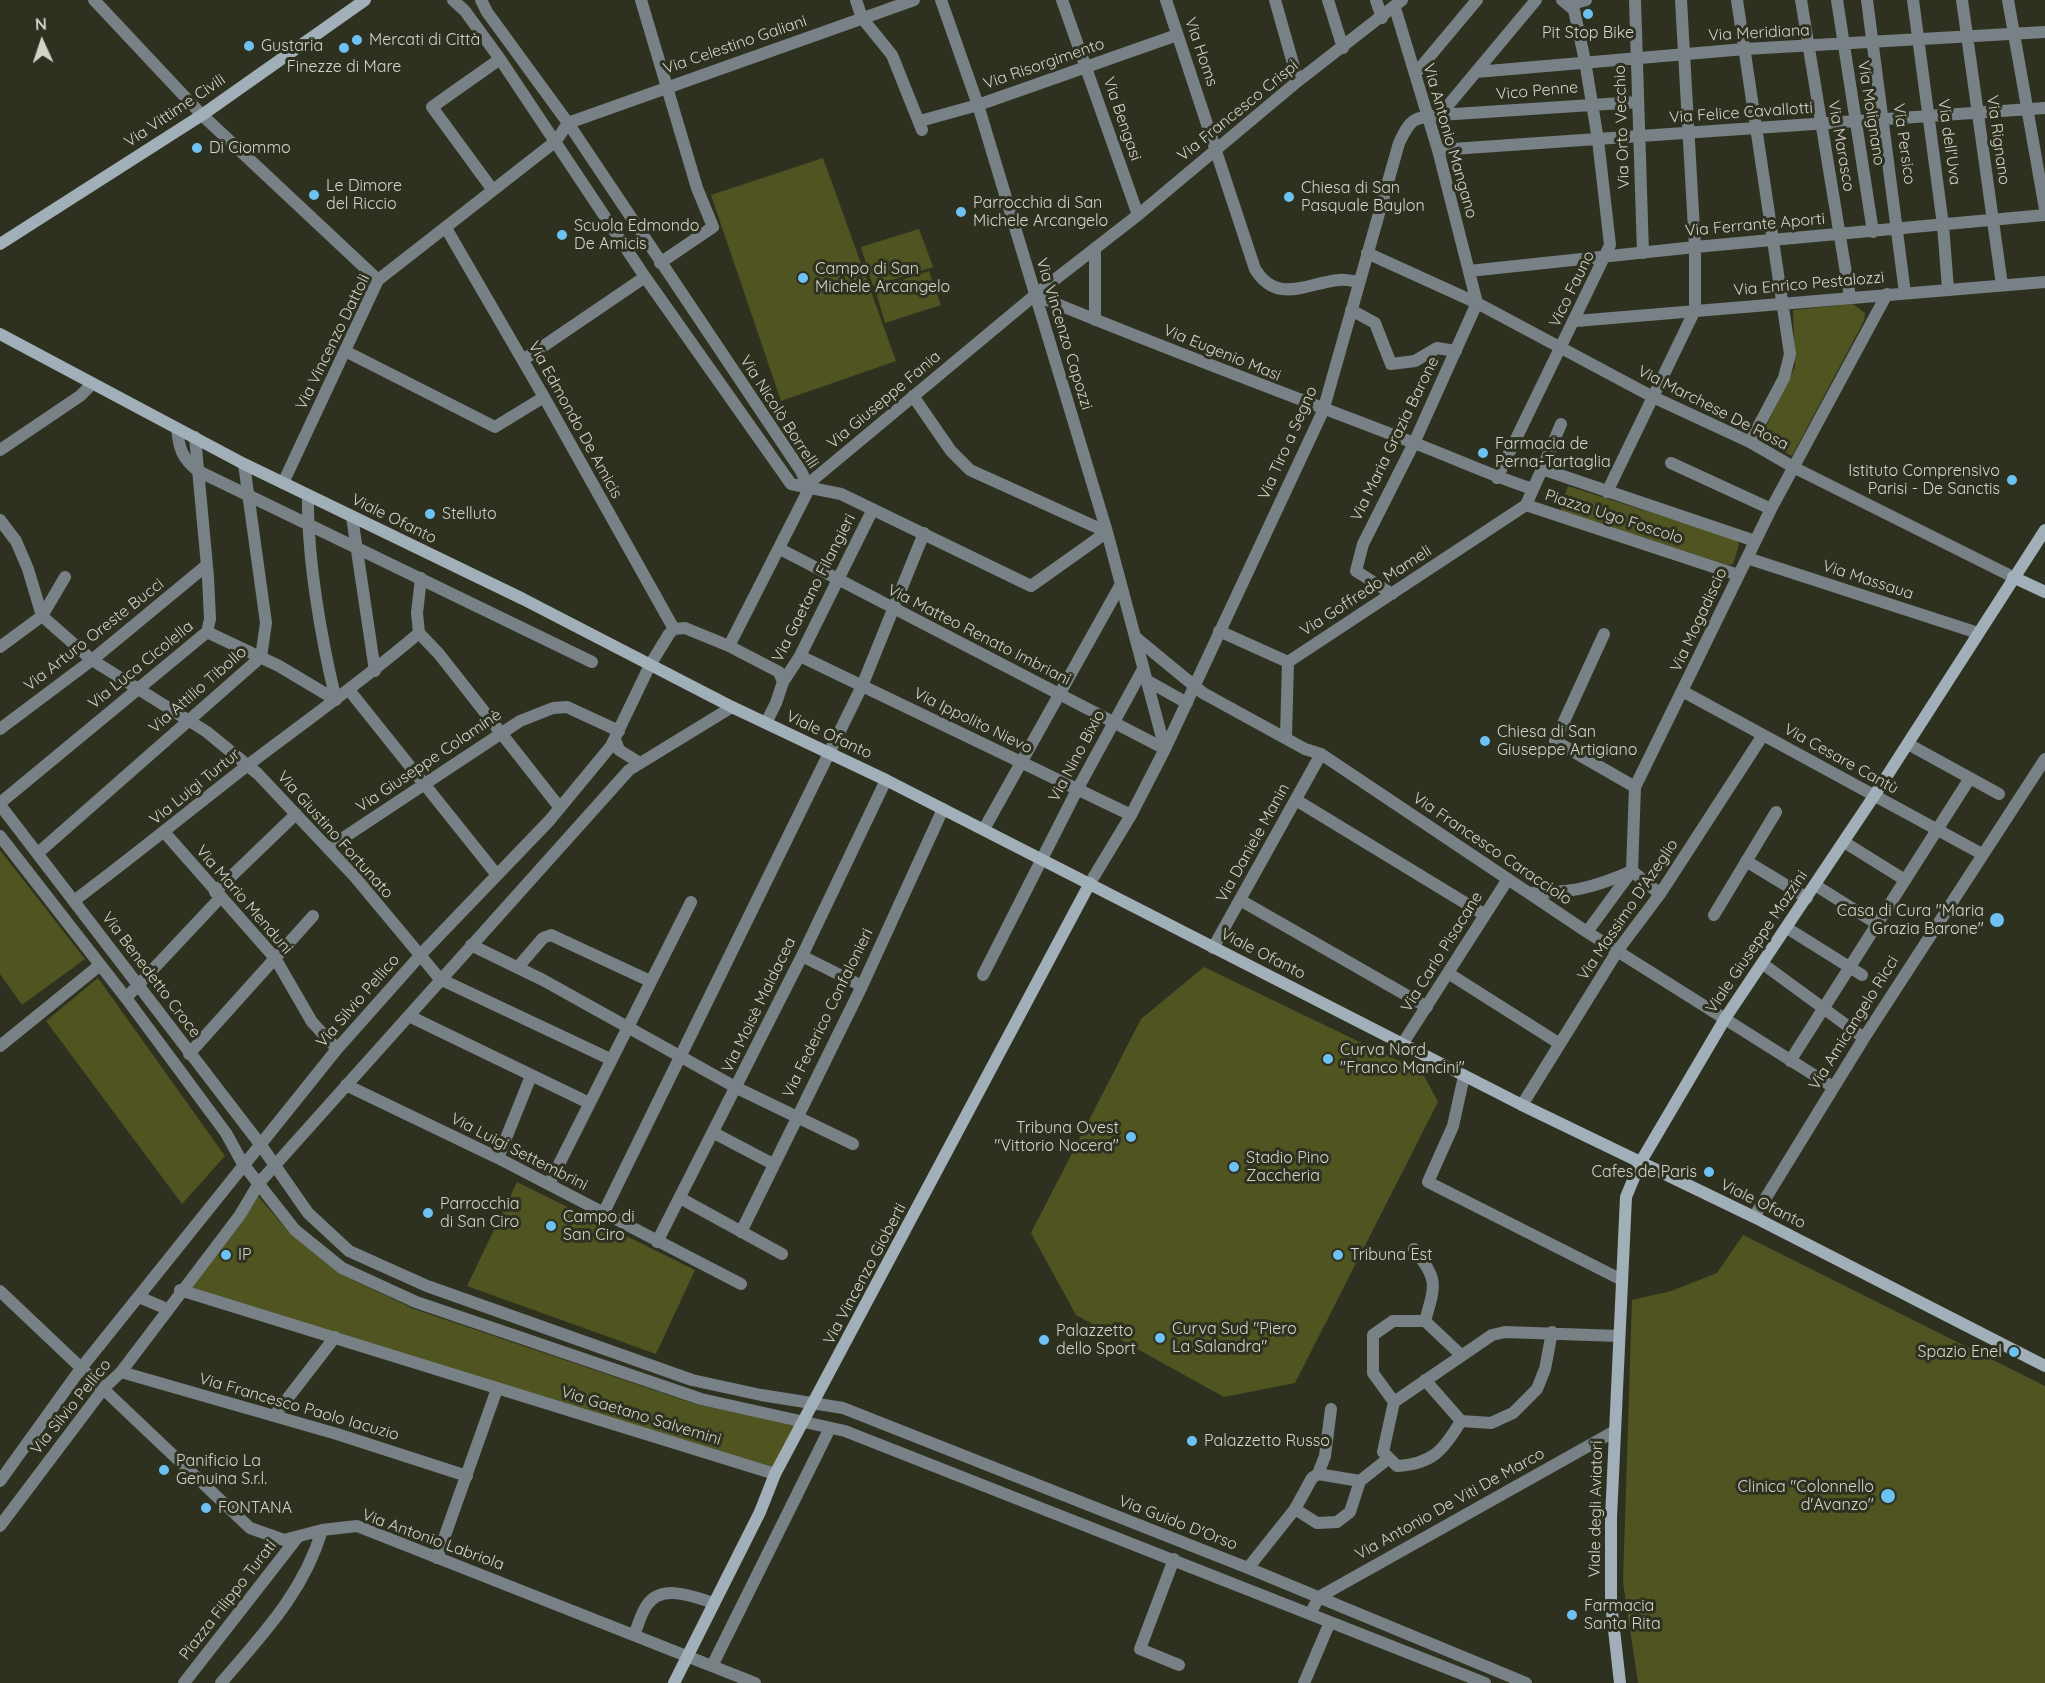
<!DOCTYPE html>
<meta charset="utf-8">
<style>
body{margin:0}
#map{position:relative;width:2045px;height:1683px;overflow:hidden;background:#2f3120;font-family:Quicksand,sans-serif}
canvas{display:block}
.north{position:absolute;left:12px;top:12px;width:60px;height:60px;-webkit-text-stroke:4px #2f3120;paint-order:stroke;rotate:357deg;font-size:16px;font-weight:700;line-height:24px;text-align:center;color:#d3d5ca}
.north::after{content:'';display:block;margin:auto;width:21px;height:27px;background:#d3d5ca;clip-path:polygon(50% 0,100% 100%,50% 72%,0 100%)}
</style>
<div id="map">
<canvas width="2045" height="1683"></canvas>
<div class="north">N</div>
</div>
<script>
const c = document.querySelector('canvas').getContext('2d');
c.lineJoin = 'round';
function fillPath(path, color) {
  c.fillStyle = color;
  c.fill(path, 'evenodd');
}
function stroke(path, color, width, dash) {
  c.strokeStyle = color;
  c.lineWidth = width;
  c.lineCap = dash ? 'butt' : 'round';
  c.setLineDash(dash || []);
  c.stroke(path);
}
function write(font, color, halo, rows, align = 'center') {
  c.font = font + ' Quicksand,sans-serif';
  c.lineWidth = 6;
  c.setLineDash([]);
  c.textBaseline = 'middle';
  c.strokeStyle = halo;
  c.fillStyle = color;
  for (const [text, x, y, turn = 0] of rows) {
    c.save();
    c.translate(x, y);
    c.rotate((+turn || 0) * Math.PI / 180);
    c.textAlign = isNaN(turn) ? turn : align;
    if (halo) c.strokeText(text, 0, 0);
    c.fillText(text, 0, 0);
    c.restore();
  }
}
const green = new Path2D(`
 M823 158 896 361 781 401 711 195Z
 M919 229 933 267 873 286 861 247Z
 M929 271 941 305 885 323 875 289Z
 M1853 304 1865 313 1864 321 1792 456 1760 439 1795 367 1793 310Z
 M1568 486 1737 540 1739 545 1733 564 1728 565 1562 511 1560 507Z
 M0 850 85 959 22 1005 0 974Z
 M1204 967 1422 1072 1438 1102 1295 1383 1224 1397 1076 1315 1031 1233 1141 1019Z
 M98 978 225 1156 182 1204 46 1021Z
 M517 1182 695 1270 656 1354 467 1286Z
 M258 1196 288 1231 339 1273 414 1309 695 1404 795 1425 773 1469 189 1288Z
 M1743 1235 2045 1386V1683H1638L1623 1582 1632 1300 1671 1291 1717 1273Z`);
const street = new Path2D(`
 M94 0 202 115 378 280
 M453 0 465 11 500 59 645 277 791 484 841 494 1031 586 1107 532
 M481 0 487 12 568 123 801 471 809 488
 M641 0 697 188 713 227 660 263
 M856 0 862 18 892 55 922 130
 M941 0 978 105 1107 532 1165 749
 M1062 0 1138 215
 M1166 0 1255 269C1277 305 1307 283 1339 280 1345 279 1352 281 1358 282
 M1275 0 1298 81
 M1328 0 1343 48
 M1376 0 1382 18
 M1635 0 1643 253
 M1737 0 1790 354 1784 378 1750 442
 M1801 0 1850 297
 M1837 0 1873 232
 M1867 0 1905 293
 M1913 0 1943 225 1948 289
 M1962 0 2002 285
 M2008 0 2045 209
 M1568 5 1586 0
 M1476 72 1745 49 2045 32
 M1415 74 1477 0
 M1440 115 1637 102
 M920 121 978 105 1177 35
 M1438 150 2045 108
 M492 189 432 107 500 59
 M446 228 544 397 674 629
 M1095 248V320
 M1367 253 1477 303 1653 397 1750 442 1795 468 2013 577
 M1469 271 1695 247 2045 215
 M1035 295C1160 347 1287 394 1414 443 1454 458 1492 476 1533 489
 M1351 310 1375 323 1391 364 1415 361 1437 348 1456 351
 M1576 321 2045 282
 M345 351 495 427 544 397
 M523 360 645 277
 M913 396 951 451 970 470 1107 532
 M177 429C179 449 182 458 198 471L592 662
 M0 450 80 396 92 384
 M1671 463 1771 509
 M1542 469 1561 424
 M1497 478 1610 245 1598 140 1585 61 1574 10 1562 0
 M283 483 378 280 556 141 568 123 914 0
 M1607 492 1695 310V247L1681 0
 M308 495C307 557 321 639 336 700
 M352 517 375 671
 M0 520 16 541 28 569 42 616 92 660 207 732 258 774 355 877 440 979 610 1059
 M780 549 1165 749
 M1747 558 1978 633
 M1738 575 1526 505 1542 469 1755 541
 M421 578 417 613 419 633 439 654 560 808
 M1392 594 1356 571 1363 544 1414 443 1477 303 1438 150 1395 8
 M1219 631 1288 662 1526 505
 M207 632 279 666 336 700
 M1604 634 1555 741 1635 787
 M1135 637 1203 693 1305 749 1321 754 1587 932 1833 1087
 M729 646 814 479 1035 295 1138 215 1298 81 1402 0
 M0 647 42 616 65 577
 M800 656 1131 815
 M1146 680 1187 703
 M783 682 800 656 873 509
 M349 690 497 875
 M1684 692 1982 854
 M0 729 92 660 207 565
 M1286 736 1288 662
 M615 739 619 750 640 763
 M1908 744 1999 794
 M1296 800 1485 915
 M0 803 207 632 210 619 208 577 195 437
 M0 805 260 1144 308 1213 349 1251 427 1286 692 1380 761 1395 843 1408 1248 1568 1526 1683
 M984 829 1121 584
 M165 833 275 958 312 1022 337 1049
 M0 836 126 998 226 1133 243 1164 295 1230 342 1268 416 1302 701 1399 845 1431 1485 1683
 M1844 842 1905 880
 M328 848 520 721 553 708 567 707 619 731
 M38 853 261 657 266 623 244 464
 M1746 861 1807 898
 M1090 883 1131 815 1165 749 1323 411 1399 143C1411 118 1413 118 1440 115L1536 0
 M1815 885 1877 924
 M215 892 296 814
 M1529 893C1573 892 1591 889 1632 871
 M1660 894 1632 871 1635 787 1771 509 1887 294
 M75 900C134 856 190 810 248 765 306 721 364 680 419 633
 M1240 900 1427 1007
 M1714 915 1776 812
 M1787 928 1862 975
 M1587 932 1631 872
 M471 945 543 980 737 1088 853 1144
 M1213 948 1321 754
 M802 956 862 986
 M1763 964 1864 1038
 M518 967 543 938 551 935 650 981
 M1448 973 1560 1044
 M983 975 1077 790 1143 669
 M126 998 220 898
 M409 1016 587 1102
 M1403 1043 1508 879
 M0 1046 100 965
 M189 1054 313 916
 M1790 1061 1970 778
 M1464 1076 1453 1126 1428 1182 1622 1280
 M346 1085 498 1158 741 1284
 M1522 1105 1618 950 1660 894 1763 735
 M714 1133 773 1164
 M498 1158 531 1076
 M549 1184 691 902
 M680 1198 782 1254
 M603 1214 862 686 924 533
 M1754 1217 1864 1038 2045 759
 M741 1232 862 986 943 809
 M657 1242 802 956 886 780
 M1414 1249C1438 1280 1436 1283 1425 1321
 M180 1290 775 1474
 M0 1291 250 1528 284 1540 322 1530 357 1526 755 1683
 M139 1297 167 1309
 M1461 1355 1425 1321H1393L1373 1335V1373L1394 1402 1492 1335 1505 1332 1619 1336
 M121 1372 337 1434 467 1476
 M1394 1402 1383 1452 1397 1466C1432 1464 1443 1451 1461 1421L1425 1380
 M274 1416 335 1337
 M1461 1421 1491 1423 1513 1413 1537 1389 1545 1369 1552 1332
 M1318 1474 1325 1456 1331 1409
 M0 1481 82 1367 337 1049 425 950 549 821 611 746 650 665 669 634 674 629 685 628 729 646 779 672 783 682 776 703 766 723
 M1360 1481 1318 1474 1312 1478 1295 1509 1317 1523 1337 1522 1350 1512 1360 1481 1389 1458
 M0 1526 104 1388 121 1372 240 1215 259 1183 629 770 732 707
 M437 1558 497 1389
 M1174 1559 1140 1649 1179 1665
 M1248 1568 1295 1509
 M1310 1614 1319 1597 1615 1431
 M634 1635C638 1626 641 1613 647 1605 662 1583 694 1597 714 1603
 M712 1666 830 1428
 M184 1683 297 1538
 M221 1683C262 1635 304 1592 322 1530
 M1304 1683 1330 1622`);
const secondary = new Path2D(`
 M0 244 202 115 365 0
 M0 334 244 464 523 599 732 707 886 780 1522 1105 1754 1217 2045 1366
 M2013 577 2045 592
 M674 1683 760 1512 775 1474 1090 883
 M1620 1683 1611 1603V1518L1626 1197 1640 1163 1726 1017 1874 796 2045 530`);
const markers = [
 [1588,14,6,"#6dc2f3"],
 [357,40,6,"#6dc2f3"],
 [249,46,6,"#6dc2f3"],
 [344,48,6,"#6dc2f3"],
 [197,148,6,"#6dc2f3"],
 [314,195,6,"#6dc2f3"],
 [1289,197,6,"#6dc2f3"],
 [961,212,6,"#6dc2f3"],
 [562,235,6,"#6dc2f3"],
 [803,278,6,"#6dc2f3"],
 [1483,453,6,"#6dc2f3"],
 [2012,480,6,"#6dc2f3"],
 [430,514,6,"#6dc2f3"],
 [1485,741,6,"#6dc2f3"],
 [1997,920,8,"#6dc2f3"],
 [1328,1059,6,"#6dc2f3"],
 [1131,1137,6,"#6dc2f3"],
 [1234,1167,6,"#6dc2f3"],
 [1709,1172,6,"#6dc2f3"],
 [428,1213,6,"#6dc2f3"],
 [551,1226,6,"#6dc2f3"],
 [226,1255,6,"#6dc2f3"],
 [1338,1255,6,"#6dc2f3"],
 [1160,1338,6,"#6dc2f3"],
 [1044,1340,6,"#6dc2f3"],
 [2014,1352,6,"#6dc2f3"],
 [1192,1441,6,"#6dc2f3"],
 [164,1470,6,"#6dc2f3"],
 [1888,1496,8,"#6dc2f3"],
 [206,1508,6,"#6dc2f3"],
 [1572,1615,6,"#6dc2f3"]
];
const poiNames = [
 ["Pit Stop Bike",1588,33,"center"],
 ["Mercati di Città",369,40],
 ["Gustaria",261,46],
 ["Finezze di Mare",344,67,"center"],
 ["Di Ciommo",209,148],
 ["Le Dimore",326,186],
 ["del Riccio",326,204],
 ["Chiesa di San",1301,188],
 ["Pasquale Baylon",1301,206],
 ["Parrocchia di San",973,203],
 ["Michele Arcangelo",973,221],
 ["Scuola Edmondo",574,226],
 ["De Amicis",574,244],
 ["Campo di San",815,269],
 ["Michele Arcangelo",815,287],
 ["Farmacia de",1495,444],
 ["Perna-Tartaglia",1495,462],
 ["Istituto Comprensivo",2000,471,"right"],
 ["Parisi - De Sanctis",2000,489,"right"],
 ["Stelluto",442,514],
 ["Chiesa di San",1497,732],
 ["Giuseppe Artigiano",1497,750],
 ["Casa di Cura \"Maria",1984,911,"right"],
 ["Grazia Barone\"",1984,929,"right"],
 ["Curva Nord",1340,1050],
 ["\"Franco Mancini\"",1340,1068],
 ["Tribuna Ovest",1119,1128,"right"],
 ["\"Vittorio Nocera\"",1119,1146,"right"],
 ["Stadio Pino",1246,1158],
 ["Zaccheria",1246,1176],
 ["Cafes de Paris",1697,1172,"right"],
 ["Parrocchia",440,1204],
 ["di San Ciro",440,1222],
 ["Campo di",563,1217],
 ["San Ciro",563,1235],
 ["IP",238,1255],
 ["Tribuna Est",1350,1255],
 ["Curva Sud \"Piero",1172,1329],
 ["La Salandra\"",1172,1347],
 ["Palazzetto",1056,1331],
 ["dello Sport",1056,1349],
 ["Spazio Enel",2002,1352,"right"],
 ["Palazzetto Russo",1204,1441],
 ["Panificio La",176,1461],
 ["Genuina S.r.l.",176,1479],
 ["Clinica \"Colonnello",1874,1487,"right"],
 ["d'Avanzo\"",1874,1505,"right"],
 ["FONTANA",218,1508],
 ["Farmacia",1584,1606],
 ["Santa Rita",1584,1624]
];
const streetNames = [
 ["Via Meridiana",1759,33,-3],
 ["Via Celestino Galiani",735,45,-19],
 ["Via Homs",1201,52,71],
 ["Via Risorgimento",1044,64,-19],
 ["Vico Penne",1537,91,-5],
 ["Via Vittime Civili",175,111,-34],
 ["Via Francesco Crispi",1238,111,-39],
 ["Via Felice Cavallotti",1741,113,-4],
 ["Via Molignano",1871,113,81],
 ["Via Bengasi",1122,119,71],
 ["Via Orto Vecchio",1622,127,-92],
 ["Via Rignano",1998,140,82],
 ["Via Antonio Mangano",1450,141,74],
 ["Via dell'Uva",1949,142,82],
 ["Via Persico",1904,144,82],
 ["Via Marasco",1841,146,80],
 ["Via Ferrante Aporti",1755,225,-5],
 ["Via Enrico Pestalozzi",1809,284,-5],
 ["Vico Fauno",1572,289,-64],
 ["Via Vincenzo Capozzi",1064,334,73],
 ["Via Vincenzo Dattoli",333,342,-64],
 ["Via Eugenio Masi",1222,353,22],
 ["Via Giuseppe Fania",884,400,-40],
 ["Via Marchese De Rosa",1713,408,27],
 ["Via Nicolò Borrelli",779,412,57],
 ["Via Edmondo De Amicis",575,420,61],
 ["Via Maria Grazia Barone",1395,439,-64],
 ["Via Tiro a Segno",1288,443,-66],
 ["Piazza Ugo Foscolo",1614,517,18],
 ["Viale Ofanto",394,519,26],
 ["Via Massaua",1868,580,18],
 ["Via Gaetano Filangieri",814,588,-63],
 ["Via Goffredo Mameli",1366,591,-33],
 ["Via Mogadiscio",1699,620,-65],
 ["Via Arturo Oreste Bucci",94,635,-38],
 ["Via Matteo Renato Imbriani",979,635,27],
 ["Via Luca Cicolella",141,665,-39],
 ["Via Attilio Tibollo",198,690,-41],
 ["Via Ippolito Nievo",973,721,26],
 ["Viale Ofanto",829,735,25],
 ["Via Nino Bixio",1077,756,-62],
 ["Via Cesare Cantù",1841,759,29],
 ["Via Giuseppe Colaminè",429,761,-34],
 ["Via Luigi Turtur",195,787,-39],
 ["Via Giustino Fortunato",335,835,48],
 ["Via Daniele Manin",1253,843,-61],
 ["Via Francesco Caracciolo",1492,849,34],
 ["Via Mario Menduni",244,900,49],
 ["Via Massimo D'Azeglio",1628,910,-56],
 ["Viale Giuseppe Mazzini",1757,942,-56],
 ["Via Carlo Pisacane",1442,952,-58],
 ["Viale Ofanto",1263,954,27],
 ["Via Benedetto Croce",151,975,53],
 ["Via Silvio Pellico",358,1001,-49],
 ["Via Moisè Maldacea",759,1005,-64],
 ["Via Federico Confalonieri",828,1013,-64],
 ["Via Amicangelo Ricci",1854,1023,-58],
 ["Via Luigi Settembrini",519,1152,27],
 ["Viale Ofanto",1763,1204,26],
 ["Via Vincenzo Gioberti",865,1274,-62],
 ["Via Silvio Pellico",71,1407,-51],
 ["Via Francesco Paolo Iacuzio",299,1407,16],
 ["Via Gaetano Salvemini",641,1416,17],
 ["Via Antonio De Viti De Marco",1450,1504,-29],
 ["Viale degli Aviatori",1596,1509,-89],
 ["Via Guido D'Orso",1178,1523,21],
 ["Via Antonio Labriola",433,1540,20],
 ["Piazza Filippo Turati",228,1600,-52]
];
fillPath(green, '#4f5421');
stroke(street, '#788186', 12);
stroke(secondary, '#a1afb8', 12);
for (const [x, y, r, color] of markers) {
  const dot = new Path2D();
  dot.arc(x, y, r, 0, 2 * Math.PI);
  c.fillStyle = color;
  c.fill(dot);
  stroke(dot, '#2f3120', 2);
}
write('16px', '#d3d5ca', '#2f3120', poiNames, 'left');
write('16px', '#d3d5ca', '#2f3120', streetNames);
</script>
